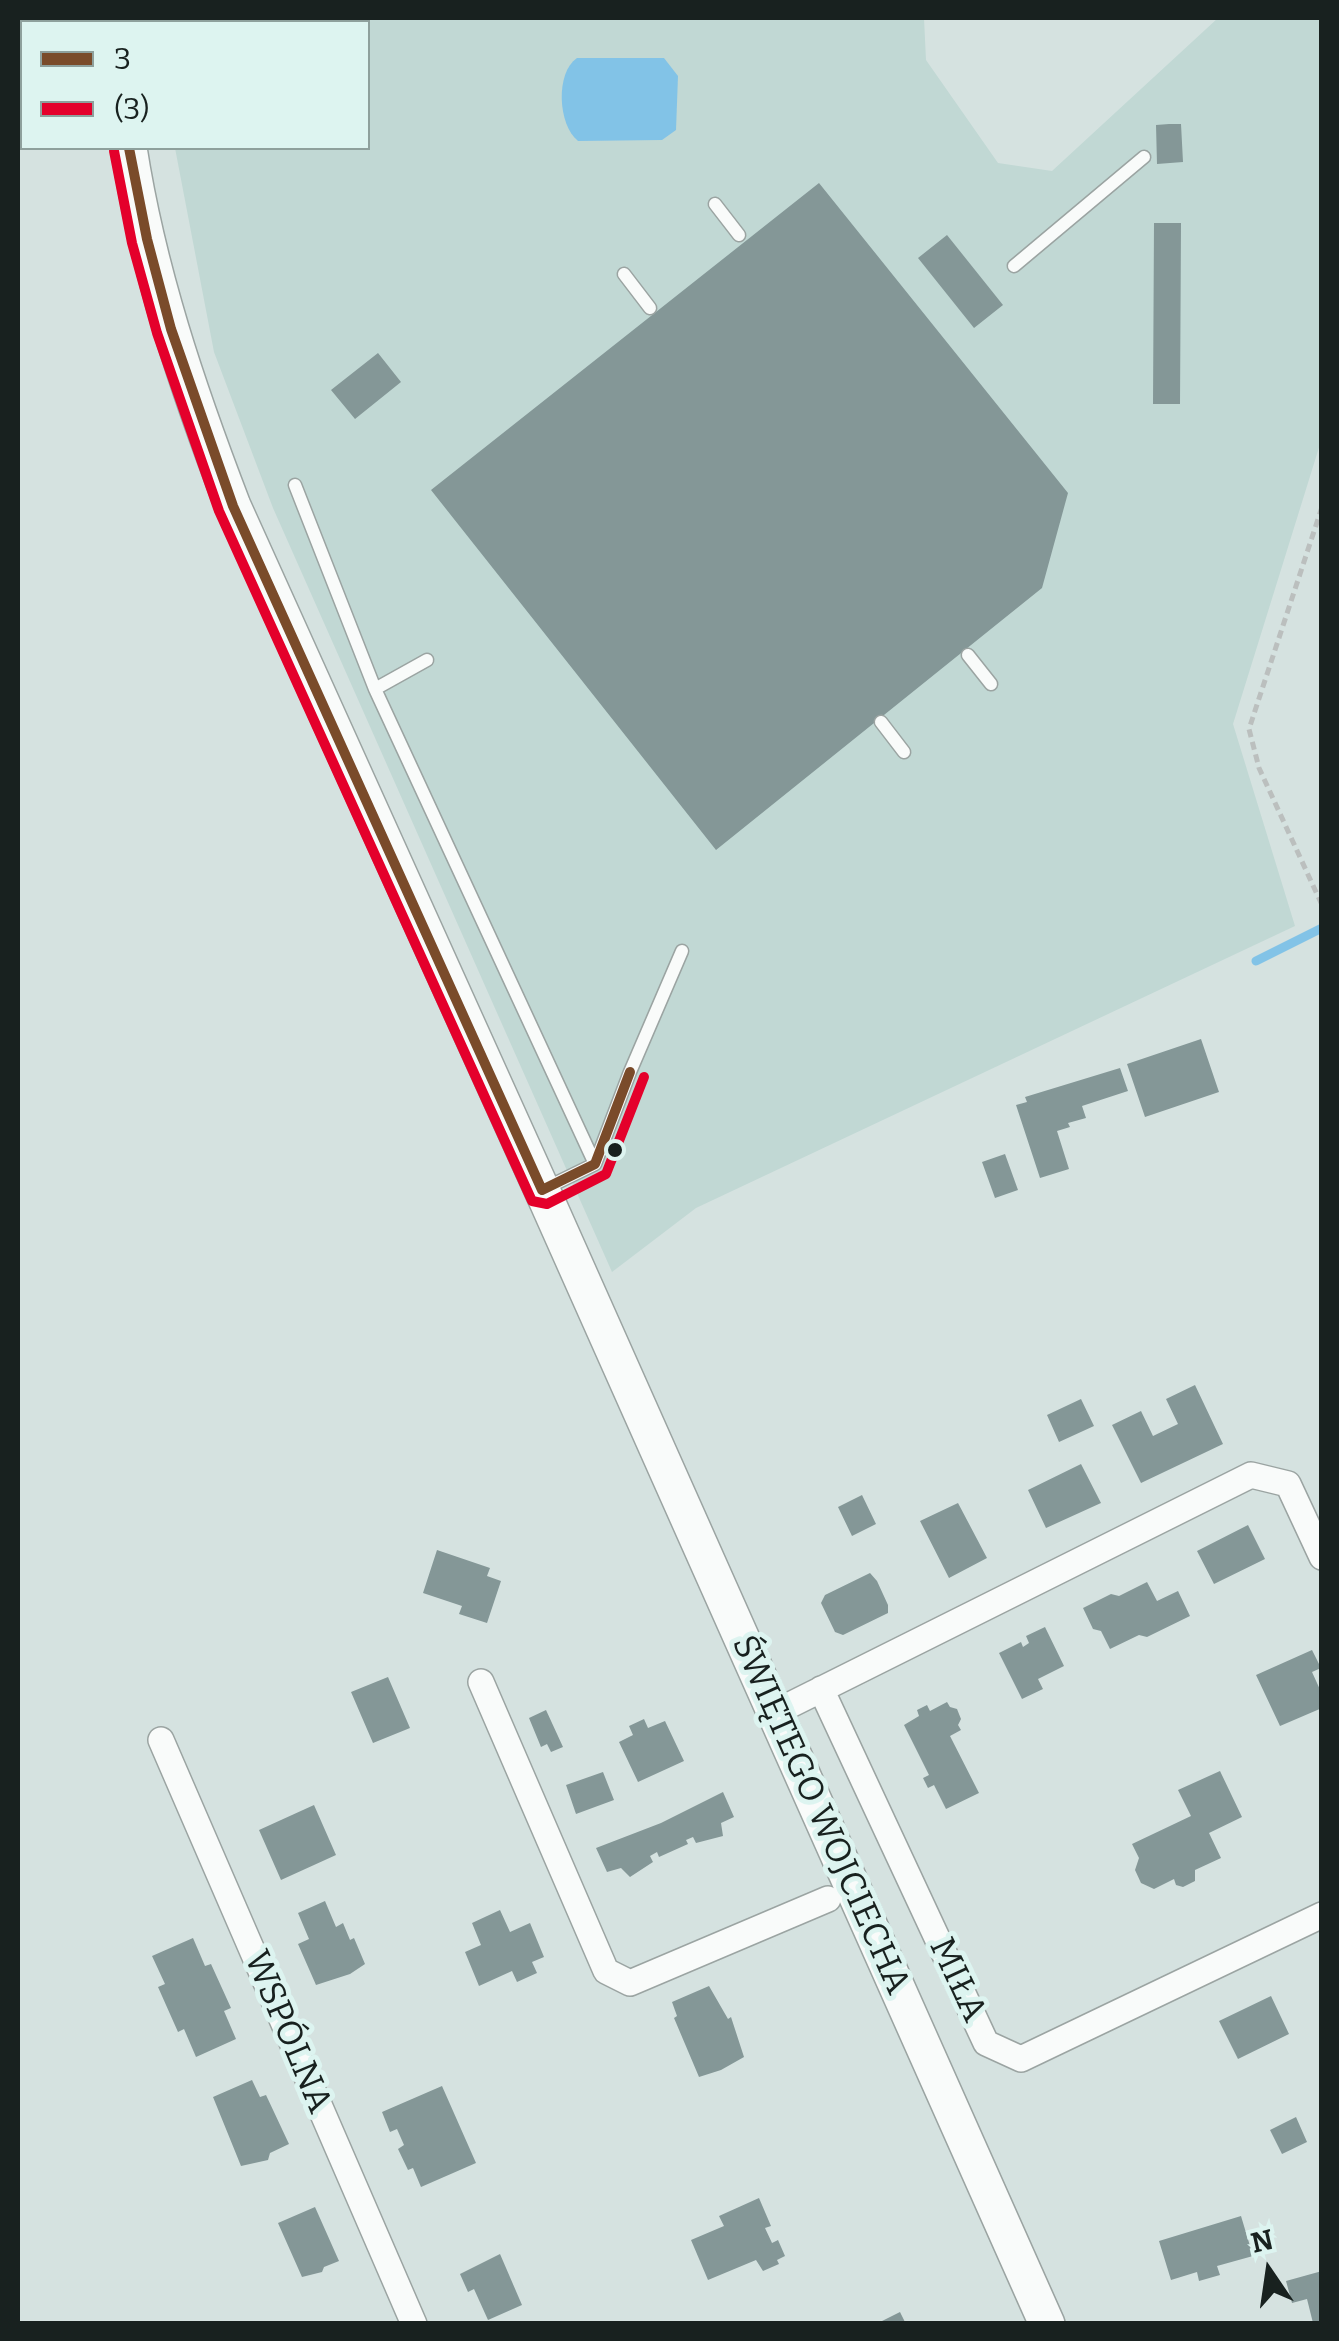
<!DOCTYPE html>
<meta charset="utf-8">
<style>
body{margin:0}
#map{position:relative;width:1339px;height:2341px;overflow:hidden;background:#d5e2e0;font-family:Bitter,serif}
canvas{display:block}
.frame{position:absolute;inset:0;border:20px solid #18211f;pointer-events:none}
.legend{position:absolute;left:20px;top:20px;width:350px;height:130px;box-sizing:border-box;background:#ddf4f0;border:2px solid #8ea09c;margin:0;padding:12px 18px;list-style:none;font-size:30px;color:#18211f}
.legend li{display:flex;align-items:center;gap:20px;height:50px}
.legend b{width:50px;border:2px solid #8ea09c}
.north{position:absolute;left:1219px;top:2221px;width:100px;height:100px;-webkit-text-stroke:8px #ddf4f0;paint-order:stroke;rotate:347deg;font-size:28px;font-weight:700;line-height:40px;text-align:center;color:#18211f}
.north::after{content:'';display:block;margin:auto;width:35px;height:45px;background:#18211f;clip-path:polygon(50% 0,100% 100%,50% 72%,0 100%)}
</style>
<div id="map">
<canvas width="1339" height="2341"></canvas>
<div class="frame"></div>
<ul class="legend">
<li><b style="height:12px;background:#7a4b2a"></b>3</li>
<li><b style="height:12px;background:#e4002b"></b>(3)</li>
</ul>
<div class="north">N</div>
</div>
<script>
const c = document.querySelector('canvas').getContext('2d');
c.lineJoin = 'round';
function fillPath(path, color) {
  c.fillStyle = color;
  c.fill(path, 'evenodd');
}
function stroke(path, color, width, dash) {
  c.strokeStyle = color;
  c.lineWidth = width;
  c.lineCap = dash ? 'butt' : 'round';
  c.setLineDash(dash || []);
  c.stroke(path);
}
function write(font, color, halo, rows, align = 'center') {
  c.font = font + ' Bitter,serif';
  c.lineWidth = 10;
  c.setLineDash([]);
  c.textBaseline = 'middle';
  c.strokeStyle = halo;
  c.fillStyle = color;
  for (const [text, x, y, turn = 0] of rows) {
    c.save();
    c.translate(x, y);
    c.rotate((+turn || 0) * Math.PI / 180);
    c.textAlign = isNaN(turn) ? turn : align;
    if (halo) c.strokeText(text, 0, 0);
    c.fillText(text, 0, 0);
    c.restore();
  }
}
const built = new Path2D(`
 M154 18H924L926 60 998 163 1052 171 1218 18H1321V441L1233 724 1295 926 696 1208 612 1272 273 508 214 352 175 148H368V22H154Z`);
const water = new Path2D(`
 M577 58H664L678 76 676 130 662 140 578 141C558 125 555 73 577 58Z`);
const stream = new Path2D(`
 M1256 961 1322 928`);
const building = new Path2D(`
 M1169 124H1181L1183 162 1157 164 1156 125Z
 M819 183 1068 493 1042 588 716 850 431 490Z
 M1154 223H1181L1180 404H1153Z
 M947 235 1003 305 974 328 918 258Z
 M378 353 401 382 355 419 331 390Z
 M1201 1039 1219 1092 1145 1117 1127 1064Z
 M1120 1068 1128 1091 1082 1106 1086 1118 1068 1123 1070 1127 1057 1131 1069 1169 1040 1178 1016 1105 1027 1102 1025 1097Z
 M1005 1154 1018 1190 995 1198 982 1162Z
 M1195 1385 1223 1444 1141 1483 1112 1425 1141 1411 1153 1436 1178 1424 1166 1399Z
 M1081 1399 1094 1426 1059 1442 1047 1415Z
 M1081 1464 1101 1503 1046 1528 1028 1490Z
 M862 1495 876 1524 852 1536 838 1507Z
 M958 1503 987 1558 949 1578 920 1521Z
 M1248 1525 1265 1559 1214 1584 1197 1551Z
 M437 1550 490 1568 487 1576 501 1581 487 1623 459 1614 462 1606 423 1593Z
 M870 1573 877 1581 888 1605V1613L843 1635 835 1632 821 1603 825 1595Z
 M1147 1582 1157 1601 1178 1591 1190 1616 1147 1637 1139 1635 1110 1649 1101 1631 1093 1629 1083 1608 1111 1594 1119 1596Z
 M1045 1627 1064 1666 1038 1679 1043 1689 1022 1699 999 1653 1021 1642 1023 1647 1029 1643 1026 1636Z
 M1312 1650 1321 1668 1312 1672 1322 1694V1708L1280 1726 1256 1675Z
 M388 1677 410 1728 373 1743 351 1692Z
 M947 1702 950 1707 957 1709 961 1719 958 1725 961 1730 950 1736 979 1793 946 1809 934 1785 928 1788 923 1778 929 1775 904 1725 919 1716 917 1710 927 1705 930 1711Z
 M546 1710 563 1747 551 1752 547 1744 541 1747 529 1718Z
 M644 1719 648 1728 665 1721 684 1761 638 1782 619 1742 633 1735 629 1726Z
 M1220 1771 1242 1817 1209 1833 1221 1858 1195 1870V1881L1183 1887 1176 1885 1174 1879 1154 1889 1141 1883 1135 1870 1139 1858 1132 1844 1191 1816 1178 1790Z
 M603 1772 614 1800 576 1814 566 1785Z
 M723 1792 734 1817 721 1823 723 1836 696 1843 693 1837 686 1840 688 1844 659 1857 657 1852 650 1856 653 1862 630 1877 621 1868 607 1872 596 1848 661 1823Z
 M314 1805 336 1855 281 1880 259 1830Z
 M325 1901 336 1927 343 1923 350 1940 354 1938 365 1964 350 1974 316 1985 298 1944 309 1939 298 1913Z
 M500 1910 510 1932 530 1923 544 1957 532 1962 537 1973 517 1982 512 1971 479 1986 465 1952 481 1945 472 1923Z
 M193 1938 205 1966 211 1964 231 2008 224 2011 236 2039 196 2057 184 2029 178 2032 158 1987 165 1984 152 1956Z
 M709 1986 728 2019 731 2017 744 2057 721 2070 699 2077 674 2018 677 2016 672 2002Z
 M1271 1996 1289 2034 1238 2059 1219 2021Z
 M252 2080 260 2097 266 2095 289 2144 270 2153 268 2160 241 2166 213 2097Z
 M442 2086 476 2163 421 2187 413 2168 408 2170 398 2149 404 2145 397 2129 390 2132 382 2112Z
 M1296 2117 1307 2142 1282 2154 1270 2130Z
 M759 2198 771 2226 765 2228 772 2243 778 2240 785 2256 777 2260 779 2264 763 2271 756 2260 708 2280 691 2240 724 2226 719 2216Z
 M315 2207 339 2261 324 2267 322 2272 302 2277 278 2223Z
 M1241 2216 1253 2256 1217 2266 1220 2275 1199 2281 1197 2272 1171 2280 1159 2241Z
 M500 2254 522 2305 488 2320 474 2289 468 2292 460 2274Z
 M1322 2271V2321L1313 2323 1307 2299 1292 2303 1286 2281Z
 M900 2312 906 2324H876Z`);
const path = new Path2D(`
 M1322 507 1249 729 1259 768 1322 905`);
const lane = new Path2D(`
 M715 204 739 235
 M1014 266 1144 157
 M624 274 650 308
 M295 485 375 689 595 1164
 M968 655 991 684
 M375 689 427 660
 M881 722 904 752
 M544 1189 595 1164 630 1072 682 951`);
const street = new Path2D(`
 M481 1682 606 1971 630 1983 828 1899
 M821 1689 986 2043 1021 2059 1322 1915
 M776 1712 1251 1475 1288 1484 1322 1557
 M161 1740 414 2324`);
const secondary = new Path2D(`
 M109 18 110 22
 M129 148C148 271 188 389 233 506L542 1190 1047 2324`);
const bus1 = new Path2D(`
 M129 148 147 239 171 329 233 506 542 1190
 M542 1190 595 1164 630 1072`);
const bus2 = new Path2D(`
 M114 151 132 243 157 333 219 511 532 1201 547 1204 606 1174 644 1077`);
const markers = [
 [615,1150,9,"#18211f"]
];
const streetNames = [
 ["ŚWIĘTEGO WOJCIECHA",820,1815,66],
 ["MIŁA",957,1980,65],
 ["WSPÓLNA",287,2032,67]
];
fillPath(built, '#c1d8d4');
fillPath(water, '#82c3e7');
stroke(stream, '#82c3e7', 9);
fillPath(building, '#849797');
stroke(lane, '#9ba4a2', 15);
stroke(street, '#9ba4a2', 28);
stroke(secondary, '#9ba4a2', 38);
stroke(path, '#bbbfbe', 5, [8, 5]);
stroke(lane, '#f9fbfa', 12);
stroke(street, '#f9fbfa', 25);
stroke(secondary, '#f9fbfa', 35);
stroke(bus1, '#7a4b2a', 10);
stroke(bus2, '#e4002b', 10);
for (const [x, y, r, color] of markers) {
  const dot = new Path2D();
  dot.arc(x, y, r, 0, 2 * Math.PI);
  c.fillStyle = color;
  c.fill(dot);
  stroke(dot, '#ddf4f0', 4);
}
write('35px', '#18211f', '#ddf4f0', streetNames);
</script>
